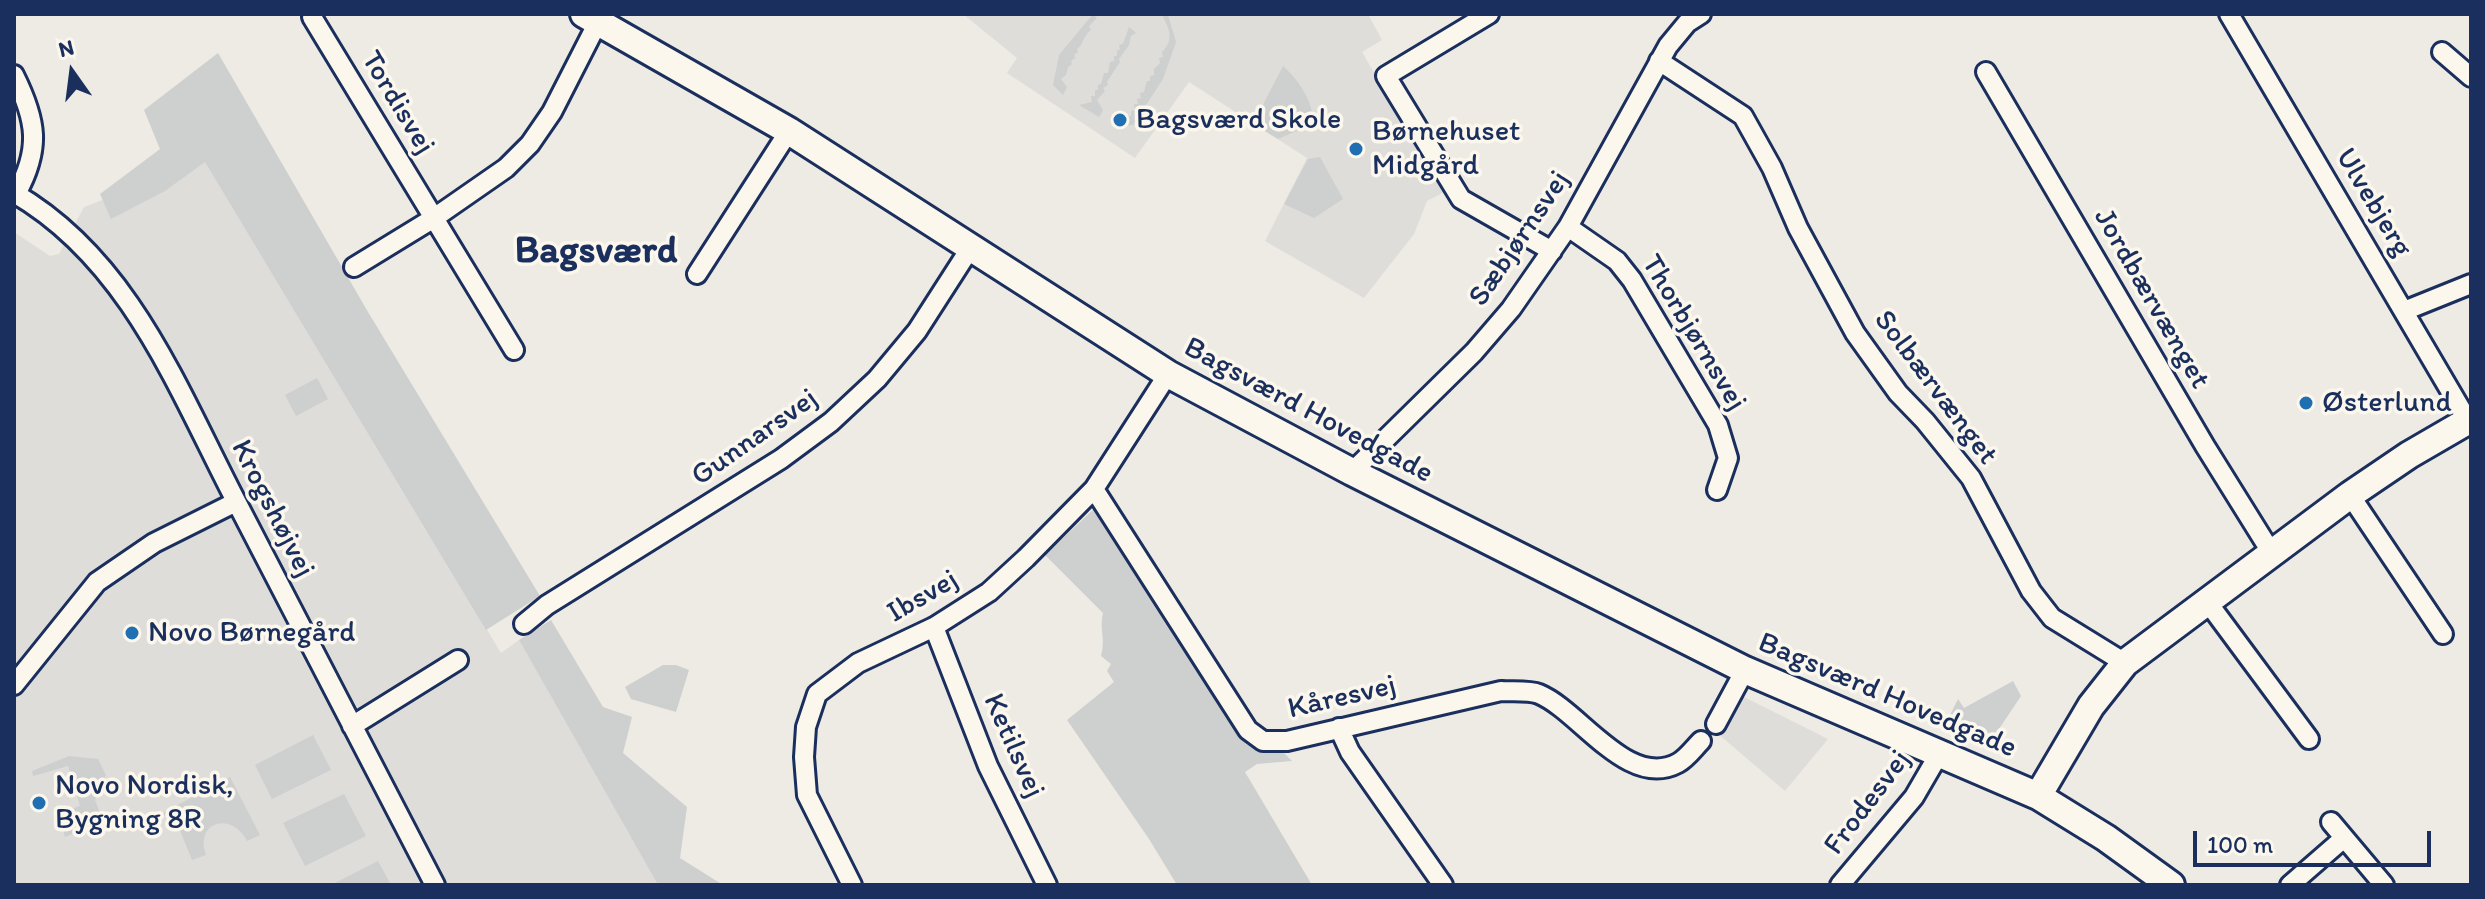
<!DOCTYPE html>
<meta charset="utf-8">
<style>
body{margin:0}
#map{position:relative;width:2485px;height:899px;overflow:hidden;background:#eeebe4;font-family:Itim,sans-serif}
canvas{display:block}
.frame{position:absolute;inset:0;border:16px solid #1b2f5e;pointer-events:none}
.north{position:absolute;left:32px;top:32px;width:80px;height:80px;-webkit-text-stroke:6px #fbf7ec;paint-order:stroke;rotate:346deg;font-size:22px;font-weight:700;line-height:32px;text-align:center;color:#1b2f5e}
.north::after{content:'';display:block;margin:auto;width:28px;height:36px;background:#1b2f5e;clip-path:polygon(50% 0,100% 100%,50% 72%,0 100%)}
.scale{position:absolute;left:2193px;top:831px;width:238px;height:36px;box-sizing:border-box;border:4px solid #1b2f5e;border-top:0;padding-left:10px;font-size:24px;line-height:28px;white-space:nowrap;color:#1b2f5e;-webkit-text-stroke:6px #fbf7ec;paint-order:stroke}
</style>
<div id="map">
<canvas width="2485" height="899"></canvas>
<div class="frame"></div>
<div class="north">N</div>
<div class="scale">100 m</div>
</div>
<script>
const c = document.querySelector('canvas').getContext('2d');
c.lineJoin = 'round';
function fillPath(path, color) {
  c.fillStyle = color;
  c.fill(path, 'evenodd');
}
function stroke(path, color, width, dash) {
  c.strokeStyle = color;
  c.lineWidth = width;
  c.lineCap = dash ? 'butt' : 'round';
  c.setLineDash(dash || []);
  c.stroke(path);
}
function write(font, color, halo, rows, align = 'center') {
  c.font = font + ' Itim,sans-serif';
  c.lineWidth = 7;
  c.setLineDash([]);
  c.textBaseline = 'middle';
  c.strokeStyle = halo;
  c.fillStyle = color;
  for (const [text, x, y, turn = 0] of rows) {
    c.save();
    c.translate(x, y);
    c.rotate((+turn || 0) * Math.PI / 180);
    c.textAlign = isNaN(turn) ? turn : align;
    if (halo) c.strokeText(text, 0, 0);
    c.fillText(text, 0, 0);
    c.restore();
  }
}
const built = new Path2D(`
 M963 14H1368L1382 40 1362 52 1444 192 1427 201 1414 234 1364 298 1265 241 1307 158 1189 82 1135 158 1007 73 1017 58Z
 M205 161 501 653 519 640 658 885H14V232L50 256 59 254 84 207Z
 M1742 696 1828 739 1785 791 1717 733Z`);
const green = new Path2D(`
 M1093 14 1097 18 1089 26 1091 30C1083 35 1084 44 1077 49L1078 52 1074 55 1075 58 1071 61 1072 64 1068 67 1066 75 1061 79 1067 87 1063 95 1053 85 1059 55Z
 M1166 14 1168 15 1176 42 1163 79 1133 125 1115 126 1116 122 1127 121 1128 116H1131V111L1135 110 1134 104H1138L1137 99 1141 98 1140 93 1144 92 1147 81H1150V76L1154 75V69L1160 63 1159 58 1163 57 1162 52C1172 42 1172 33 1163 17Z
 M1129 27 1136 33 1131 36 1129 45 1119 59 1120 62 1107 82 1108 85 1103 88 1105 91 1097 100 1103 110 1099 117 1079 105 1092 102 1091 96H1095V90H1098V85L1101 84 1104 73H1108L1110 62 1114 61V56H1117V50H1120L1119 45 1123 44Z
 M218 53 368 312 540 596 486 630 205 162 165 191 111 219 100 194 160 149 144 110Z
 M1283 66C1298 79 1315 104 1313 124L1278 139 1253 124Z
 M1320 157 1343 199 1314 218 1284 204 1308 159Z
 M317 378 328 399 296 416 285 395Z
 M1098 505 1255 745 1278 747 1292 761 1257 764 1245 772 1312 885H1177L1149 839 1067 720 1114 682 1107 671 1111 664 1101 656C1106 637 1099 631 1103 613L1045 555Z
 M551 620 603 707 632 717 623 753 687 807 680 858 723 885H658L519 640Z
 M663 665H676L689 670 676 712 631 699 625 687Z
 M2013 681 2021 696 1989 744 1945 725 1958 699 1964 708Z
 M313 735 331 770 272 799 255 765Z
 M69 756 98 759 106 775 95 800 103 821 65 837 58 813 80 806 68 766 33 776 32 771Z
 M230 777 260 835 247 841C232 811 194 821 206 855L192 860 173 813 148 821Z
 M344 794 366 836 305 866 283 823Z
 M378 861 391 885H331Z`);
const street = new Path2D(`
 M1489 14 1386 76 1461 199 1552 251
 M2229 14 2468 421
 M312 17 514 350
 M2442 52 2471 77
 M1659 61 1743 116 1772 168 1798 228 1855 333 1898 393 1925 421 1971 478 2031 591 2052 618 2125 663
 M1986 72 2205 446 2271 552
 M14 75C37 121 41 149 16 194
 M14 193C130 260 178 390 237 503 303 630 368 758 435 885
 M1568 227 1617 261 1632 280 1718 425 1728 458 1717 490
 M354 267 434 218 506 168 530 144 552 112 598 22
 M697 274 789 131
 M2404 311 2471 284
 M1352 472 1474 352 1511 309 1568 227 1668 46 1687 23 1701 14
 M1094 489 1248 730 1263 741H1287L1501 691C1512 692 1529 690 1539 694 1580 711 1628 790 1678 763 1687 758 1694 748 1701 741
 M2350 495 2443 634
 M2206 600 2309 739
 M524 624 547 605 781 459 831 422 877 379 917 331 971 247
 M934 627 988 766 1047 885
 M14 685 97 582 154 543 236 502
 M1716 724 1745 670
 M352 726 458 660
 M1339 728 1350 752 1443 885
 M2331 822 2384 885
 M852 885 807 795 804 757 806 727 817 694 858 663 934 627 989 592 1026 558 1094 489 1168 374
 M1840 885 1914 797 1939 754
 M2290 885 2344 838`);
const secondary = new Path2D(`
 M584 14 789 131 1168 374 1352 472 1745 670 2038 796 2106 838 2171 885
 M2038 796 2091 706 2125 663 2350 495 2409 455 2471 419`);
const markers = [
 [1120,120,8,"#1f6fb2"],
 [1356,149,8,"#1f6fb2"],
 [2306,403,8,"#1f6fb2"],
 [132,633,8,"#1f6fb2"],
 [39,803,8,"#1f6fb2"]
];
const streetNames = [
 ["Tordisvej",397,103,59],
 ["Ulvebjerg",2373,203,59],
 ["Sæbjørnsvej",1520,239,-56],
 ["Jordbærvænget",2151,299,60],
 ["Thorbjørnsvej",1693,333,59],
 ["Solbærvænget",1935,388,53],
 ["Bagsværd Hovedgade",1308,411,28],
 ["Gunnarsvej",755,438,-35],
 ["Krogshøjvej",272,509,63],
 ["Ibsvej",923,597,-30],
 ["Bagsværd Hovedgade",1887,696,23],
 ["Kåresvej",1342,698,-13],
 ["Ketilsvej",1013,746,66],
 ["Frodesvej",1868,803,-53]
];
const poiNames = [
 ["Bagsværd Skole",1136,120],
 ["Børnehuset",1372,132],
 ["Midgård",1372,166],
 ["Østerlund",2322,403],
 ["Novo Børnegård",148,633],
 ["Novo Nordisk,",55,786],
 ["Bygning 8R",55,820]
];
const districtNames = [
 ["Bagsværd",596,252]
];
fillPath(built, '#deddda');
fillPath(green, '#cecfcf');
stroke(street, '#1b2f5e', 24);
stroke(secondary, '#1b2f5e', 32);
stroke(street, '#fbf7ec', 18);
stroke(secondary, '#fbf7ec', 26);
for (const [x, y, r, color] of markers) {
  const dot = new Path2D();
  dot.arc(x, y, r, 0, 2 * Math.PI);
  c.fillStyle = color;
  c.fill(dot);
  stroke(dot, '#fbf7ec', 3);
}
write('30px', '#1b2f5e', '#fbf7ec', streetNames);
write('30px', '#1b2f5e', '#fbf7ec', poiNames, 'left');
write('bold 38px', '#1b2f5e', '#fbf7ec', districtNames);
</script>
